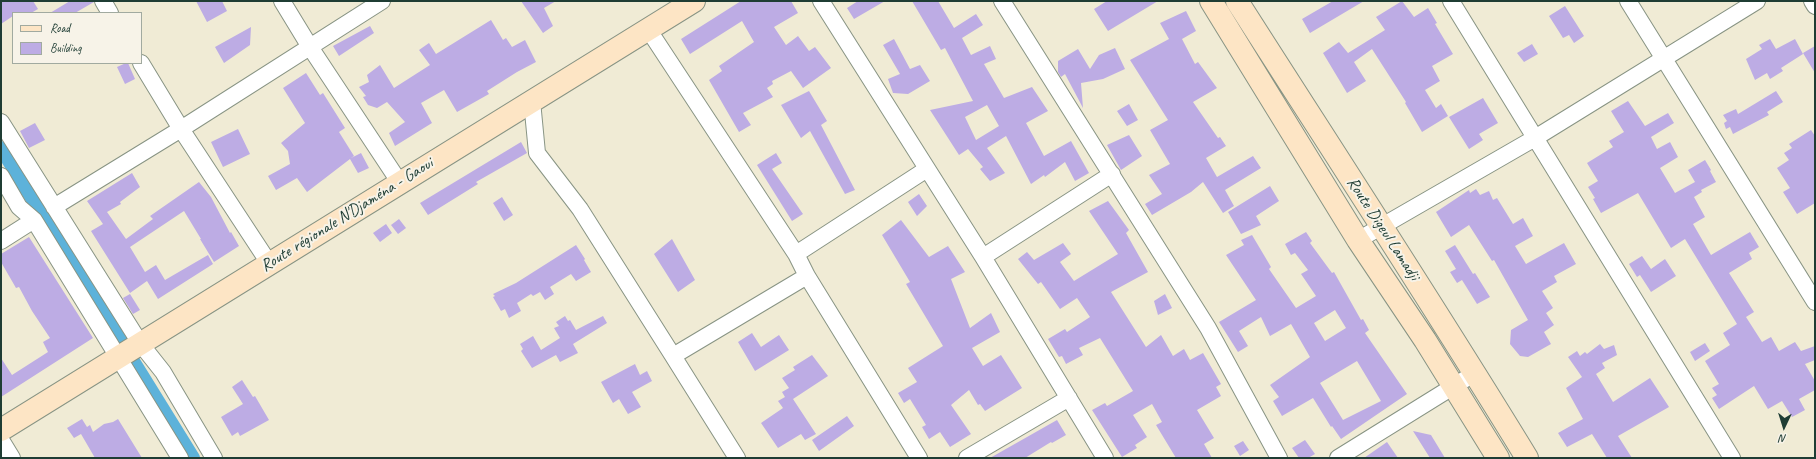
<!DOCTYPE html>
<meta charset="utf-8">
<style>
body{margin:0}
#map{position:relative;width:1816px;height:459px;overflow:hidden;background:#f0ebd5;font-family:Caveat,sans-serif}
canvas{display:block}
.frame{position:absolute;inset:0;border:2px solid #1f3d34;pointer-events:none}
.legend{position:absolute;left:12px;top:12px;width:130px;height:52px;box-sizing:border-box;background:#f7f3e8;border:1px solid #a1aaa0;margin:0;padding:5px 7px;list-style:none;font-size:12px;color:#1f3d34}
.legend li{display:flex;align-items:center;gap:8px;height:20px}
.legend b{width:20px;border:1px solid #a1aaa0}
.north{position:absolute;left:1764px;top:407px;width:40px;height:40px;-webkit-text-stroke:3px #f7f3e8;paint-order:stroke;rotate:184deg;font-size:11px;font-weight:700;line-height:16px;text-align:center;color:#1f3d34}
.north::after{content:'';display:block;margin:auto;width:14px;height:18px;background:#1f3d34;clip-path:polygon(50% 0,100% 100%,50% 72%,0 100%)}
</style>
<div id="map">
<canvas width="1816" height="459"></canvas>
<div class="frame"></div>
<ul class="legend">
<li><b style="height:5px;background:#fde5c5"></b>Road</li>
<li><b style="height:11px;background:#bdace4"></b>Building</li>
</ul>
<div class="north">N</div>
</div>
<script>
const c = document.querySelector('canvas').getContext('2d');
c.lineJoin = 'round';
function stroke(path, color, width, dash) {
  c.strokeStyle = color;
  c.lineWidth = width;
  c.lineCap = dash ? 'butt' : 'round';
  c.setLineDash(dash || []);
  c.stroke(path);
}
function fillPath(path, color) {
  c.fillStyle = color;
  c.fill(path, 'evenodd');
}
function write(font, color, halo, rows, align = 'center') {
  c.font = font + ' Caveat,sans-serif';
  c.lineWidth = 4;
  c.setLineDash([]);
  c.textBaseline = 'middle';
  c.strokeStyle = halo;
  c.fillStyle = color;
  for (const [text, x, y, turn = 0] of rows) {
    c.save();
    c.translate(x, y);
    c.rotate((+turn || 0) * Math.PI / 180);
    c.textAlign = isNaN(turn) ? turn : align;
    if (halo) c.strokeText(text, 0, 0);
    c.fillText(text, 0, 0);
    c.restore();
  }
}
const canal = new Path2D(`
 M1 148 193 458`);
const building = new Path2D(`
 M1 1H33L38 9 31 13H13V16L1 24Z
 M70 1 94 2 75 13H50Z
 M196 1H222L227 11 207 22Z
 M521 1H556L544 8 553 26 543 33Z
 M741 1H791L798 13 774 27 786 45 798 36 809 51 815 47 831 68 803 88 791 71 772 81 773 84 767 88 773 97 743 113 751 125 739 132 709 80 722 71 719 66 754 42 742 21 690 54 681 39Z
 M858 1H885L854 19 847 8Z
 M912 1H938L954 28 976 14 983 25 962 38 971 55 990 46 996 59 984 64 1004 98 1032 87 1048 111 1026 123 1044 156 1071 141 1089 173 1075 181 1065 162 1045 177 1044 175 1031 184 1006 136 987 148 1005 173 990 181 980 169 983 167 968 149 959 155 930 110 973 101 945 48 941 50ZM987 105 999 126 976 140 965 117Z
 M1107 1H1158L1108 31 1094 9Z
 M1333 1H1364L1310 33 1302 19Z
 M1402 1 1414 17 1428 8 1437 23 1435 24 1453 54 1432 66 1440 81 1425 90 1436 108 1441 104 1448 116 1422 132 1405 103 1406 102 1372 49 1354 62 1366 81 1347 93 1323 53 1339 42 1348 53 1385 30 1376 17Z
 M1565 6 1584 36 1574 43 1569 35 1563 38 1549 16Z
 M1186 11 1196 31 1182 39 1195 64 1198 62 1217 88 1193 102 1218 138 1220 137 1226 146 1206 158 1217 177 1253 156 1261 168 1225 190 1234 206 1223 213 1203 182 1191 192 1152 215 1145 204 1162 194 1149 175 1170 164 1150 130 1168 120 1130 60 1169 39 1160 23Z
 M491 20 503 40 506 38 512 47 525 40 536 62 517 72 487 91 489 94 457 112 444 90 421 103 432 123 395 146 389 133 405 122 387 102 377 108 368 105 363 97 366 96 359 87 369 82 367 75 380 65 394 88 430 65 419 50 429 43 436 54Z
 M370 26 374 33 339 56 333 46Z
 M251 27 250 45 224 63 215 47Z
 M894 39 910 69 920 65 930 81 908 94 893 93 888 79 900 74 883 45Z
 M1770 39 1776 49 1795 39 1803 54 1781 68 1783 71 1770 79 1767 73 1755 80 1746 59 1762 49 1759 45Z
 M1532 44 1538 54 1524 62 1517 53Z
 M1815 46V73L1803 53Z
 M1115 48 1125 69 1103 79 1081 83 1083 108 1065 74 1061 77 1058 72V61L1078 49 1090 69 1099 55Z
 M126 63H128L135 79 125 84 117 67Z
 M306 73 320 95 323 93 345 128 339 132 354 156 351 158 361 153 369 168 358 173 350 159 307 192 297 178 276 190 268 176 290 164 288 151 281 143 305 123 283 88Z
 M809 91 827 121 821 125 855 190 845 194 810 131 801 138 781 105Z
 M1776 91 1783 102 1767 112 1769 115 1733 134 1730 127 1726 129 1724 123 1727 121 1723 115 1736 109 1738 114Z
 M1483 98 1498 123 1479 134 1483 140 1469 149 1449 117Z
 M1628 101 1645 126 1668 113 1674 123 1651 137 1657 149 1670 142 1678 157 1660 168 1675 193 1695 182 1688 170 1705 160 1711 170 1710 171 1716 182 1701 190 1702 192 1694 197 1705 217 1693 224 1711 255 1750 232 1759 247 1749 253 1752 259 1729 273 1754 312 1746 317 1762 342 1771 337 1779 351 1795 342 1801 351 1815 346V360L1805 364 1815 381V390L1799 399 1805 410 1792 417 1782 401 1768 409 1754 386 1719 409 1712 398 1717 395 1712 388 1719 384 1705 361 1730 345 1723 333 1737 324 1685 239 1671 248 1638 193 1601 213 1593 199 1595 198 1588 187 1598 181 1587 163 1613 147 1609 141 1624 132 1611 111Z
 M1129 104 1138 120 1127 126 1117 111Z
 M35 123 45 140 29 148 20 131Z
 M238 129 250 154 223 167 211 142Z
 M1811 130 1815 136V203L1797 214 1783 192 1790 188 1777 168 1789 160 1784 153 1792 148 1789 144Z
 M1129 135 1142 156 1121 170 1107 145Z
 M521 142 527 153 476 182 478 184 428 215 420 203Z
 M776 153 782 163 772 169 803 214 792 221 757 165Z
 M132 173 140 187 120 202 121 204 107 212 126 239 153 219 150 216 199 182 211 197 230 233 231 232 239 246 214 262 200 239H201L184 211 130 247 145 272 156 265 165 280 208 255 213 264 158 299 147 281 130 293 91 231 103 224 87 201Z
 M1270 186 1279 201 1256 216 1261 225 1241 234 1228 212Z
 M1476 189 1480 195 1489 191 1493 200 1497 198 1513 224 1523 218 1533 236 1515 246 1526 264 1564 243 1576 264 1554 276 1557 282 1542 291 1553 308 1546 313 1554 325 1544 332 1551 344 1528 357 1520 356 1510 344 1511 330 1528 320 1494 260 1492 261 1469 225 1451 237 1436 212 1469 190 1470 193Z
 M919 194 927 206 917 216 908 202Z
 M502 197 513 215 504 221 493 203Z
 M1108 201 1129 230 1126 233 1148 272 1111 292 1146 347 1161 335 1173 356 1184 349 1190 360 1203 353 1221 384 1216 387 1221 396 1197 410 1214 438 1204 444 1212 458H1176L1156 425 1162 422 1152 404 1133 415 1147 437 1135 445 1137 448 1122 457 1092 410 1105 403 1107 406 1133 391 1100 338 1079 348 1083 355 1066 364 1062 356 1059 357 1048 339 1065 329 1067 332 1090 317 1077 298 1060 309 1041 282 1038 284 1018 259 1027 252 1034 260 1063 243 1071 254 1060 262 1074 281 1118 254 1089 211Z
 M399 219 406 228 398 234 391 225Z
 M901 220 929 257 948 246 965 272 951 279 970 328 991 313 1000 332 972 348 983 366 1001 355 1022 388 985 411 980 404 978 405 969 390 951 405 971 434 950 447 940 432 929 439 922 427 926 425 910 399 904 403 898 393 917 382 908 368 943 346 906 284 910 282 882 235Z
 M386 224 392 233 380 242 373 233Z
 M1306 232 1312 241 1310 243 1332 273 1334 272 1361 320 1363 319 1369 330 1365 333 1407 394 1341 439 1332 426 1331 427 1313 398 1282 416 1273 401 1279 397 1270 385 1310 357 1291 324 1270 336 1261 317 1239 331 1248 346 1238 352 1219 322 1256 300 1226 255 1244 245 1241 240 1252 235 1271 267 1269 269 1296 308 1316 296 1301 274 1308 270 1295 253 1291 255 1285 244ZM1335 310 1346 328 1325 341 1314 323ZM1357 361 1381 401 1343 420 1320 383Z
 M29 237 93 338 1 397V358L12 375 48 352 43 342 50 338 32 311 19 287 16 288 1 262V254Z
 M672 239 695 280 678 292 654 254Z
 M576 245 585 259 584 260 591 272 576 281 571 274 550 287 554 294 545 300 540 292 533 296 531 294 517 303 521 311 509 318 505 309 501 311 493 297 495 296 493 294 516 283Z
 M1455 245 1473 274 1475 273 1490 297 1477 304 1462 280 1457 283 1450 272 1456 269 1445 251Z
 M1642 256 1651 269 1665 259 1676 276 1651 292 1640 275 1637 277 1629 264Z
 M130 294 140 310 133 314 123 298Z
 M1165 294 1172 308 1158 315 1154 301Z
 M565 316 568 321 570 320 576 330 603 316 607 323 573 344 578 353 560 362 556 355 532 368 521 351 523 349 520 344 533 336 541 350 560 338 554 328 559 326 556 322Z
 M752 333 761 347 779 335 789 350 755 371 738 342Z
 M1705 343 1710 351 1695 361 1690 352Z
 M1600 344 1604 349 1614 345 1617 355 1602 363 1605 368 1596 374 1613 402 1650 378 1669 407 1618 436 1632 458H1607L1592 434 1567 447 1558 433 1583 419 1566 388 1582 377 1568 357 1577 351 1580 356 1585 352 1587 354Z
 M812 355 828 376 793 399 816 434 805 440 801 434 778 448 761 423 783 408 778 401 785 397 782 392 789 388 782 378 795 370 793 367Z
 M635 364 640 375 647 371 652 381 632 392 641 407 628 414 619 399 613 403 601 382Z
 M242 380 253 397 255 396 269 420 240 436 238 432 232 436 221 417 243 404 232 387Z
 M847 416 854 426 819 451 812 440Z
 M82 419 87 427 90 425 93 432 104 424 113 422 118 419 142 458H95L81 434 74 438 67 428Z
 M1057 420 1066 435 1052 443 1051 442 1025 458H990Z
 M1413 431 1431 435 1445 458H1430Z
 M1305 440 1315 454 1308 458H1299L1292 448Z
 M1243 441 1249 450 1240 456 1234 446Z
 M1387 442 1398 458H1364Z`);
const street = new Path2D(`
 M103 1 110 13
 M282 1 310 47 400 183
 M821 1 983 257 1105 458
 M1002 1 1208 328 1279 458
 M1451 1 1732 458
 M1628 1 1815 302
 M1812 1 1815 6
 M648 29 796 254 807 276 919 458
 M141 63 181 129 269 263
 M532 101 537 153 580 209 673 356 807 276
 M1 122 140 343 163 372 214 458
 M1 176 19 207 34 220 180 458
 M54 207 181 129 382 1
 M1358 240 1535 138 1757 1
 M1 241 34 220
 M796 254 927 169
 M983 257 1112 174
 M673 356 737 458
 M1 440 12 458
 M967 458 1069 398
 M1338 458 1475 373`);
const secondary = new Path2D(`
 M1211 1 1358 240 1425 340 1498 458
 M1237 1C1334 153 1433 304 1527 458
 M1 430 694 1`);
const streetNames = [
 ["Route régionale N'Djaména - Gaoui",347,215,-32],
 ["Route Digeul Lamadji",1383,229,57]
];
stroke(canal, '#5db2da', 14);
fillPath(building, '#bdace4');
stroke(street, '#889484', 18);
stroke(secondary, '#889484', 24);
stroke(street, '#fff', 16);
stroke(secondary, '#fde5c5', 22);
write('17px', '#1f3d34', '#f7f3e8', streetNames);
</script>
